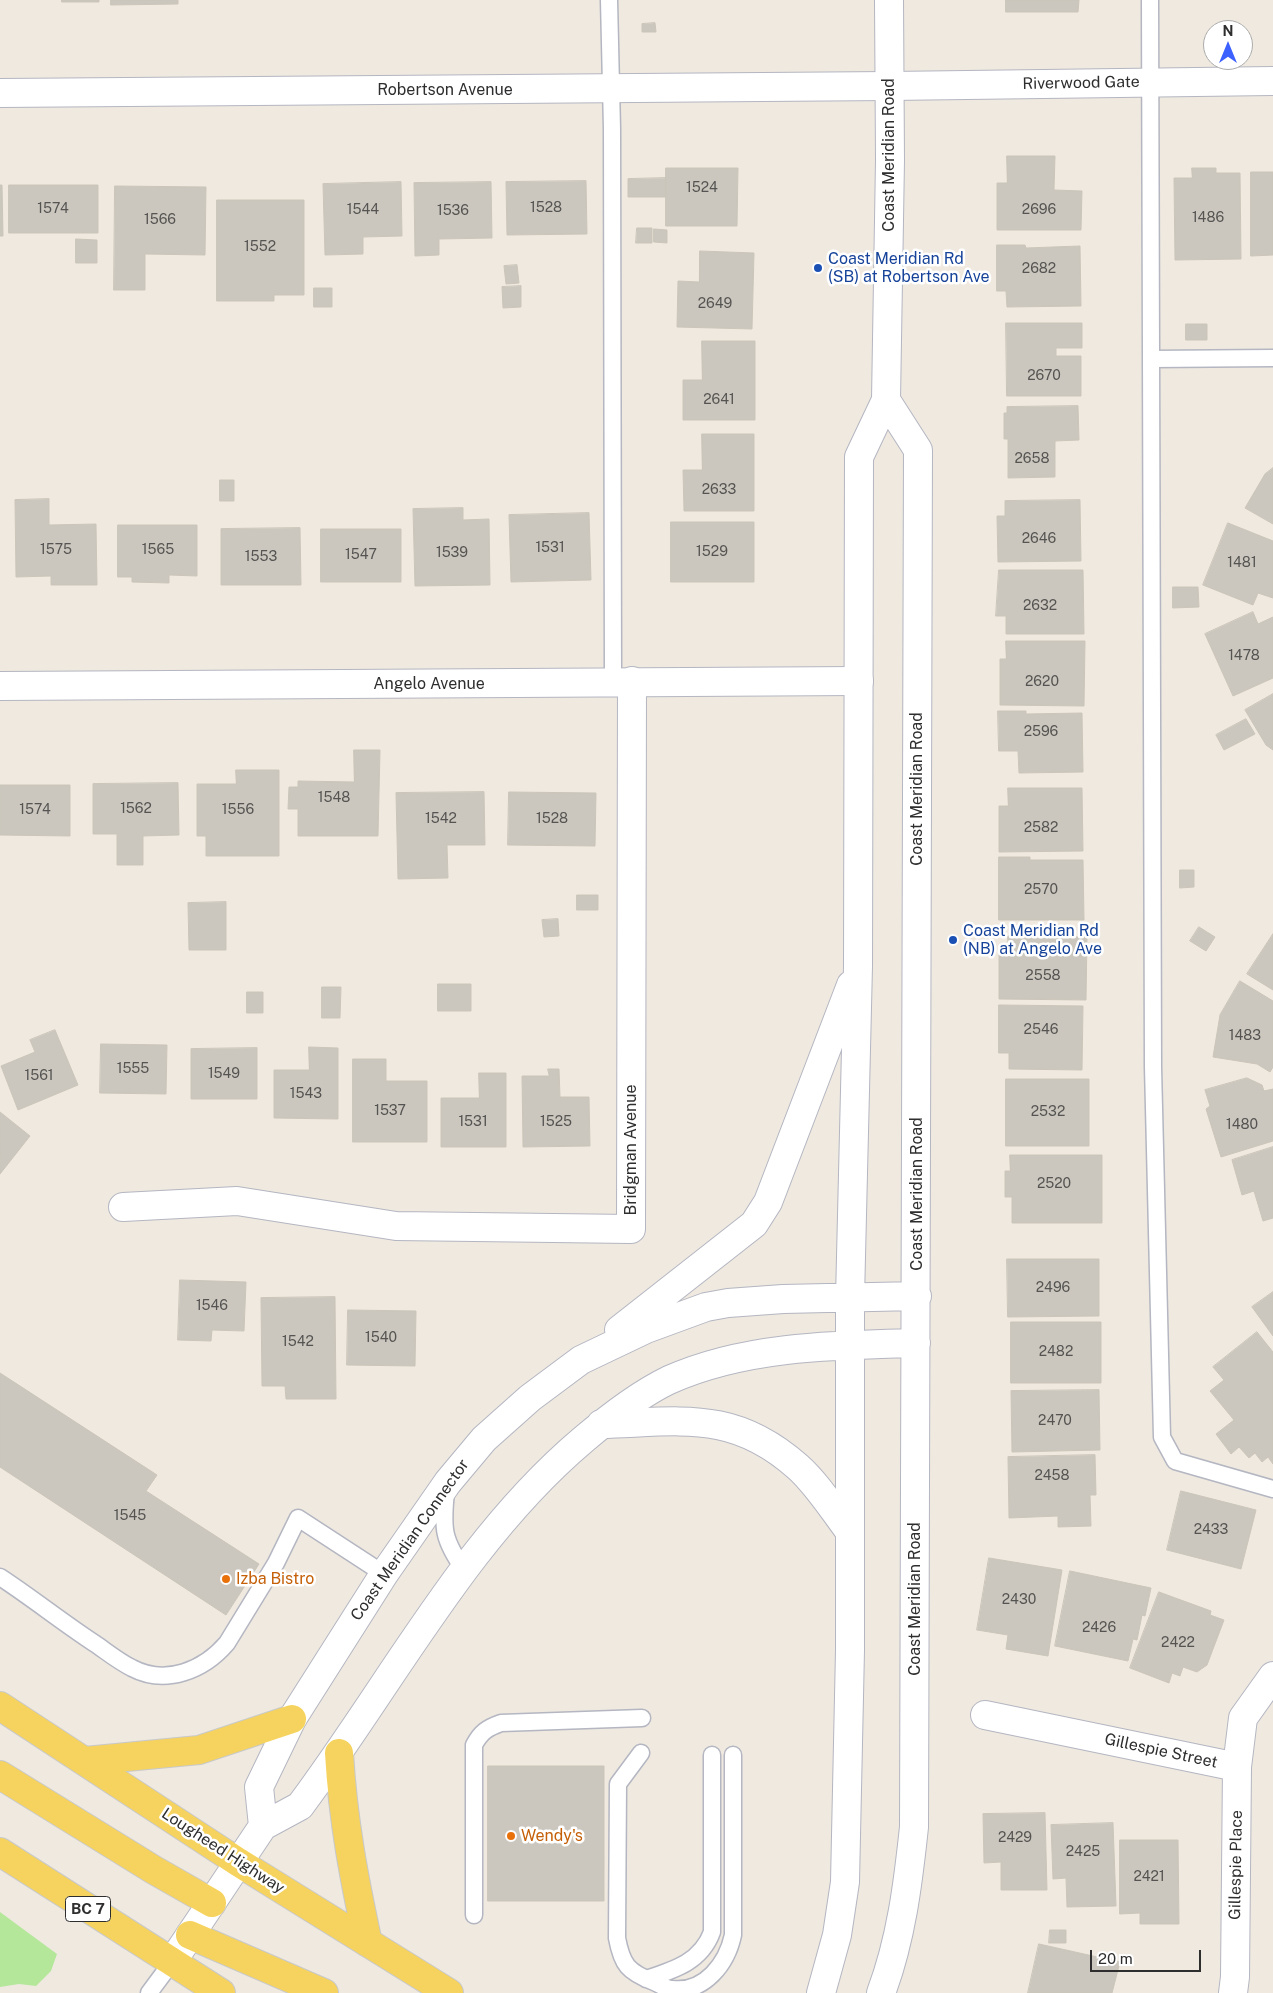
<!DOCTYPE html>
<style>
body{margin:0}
#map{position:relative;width:1273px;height:1993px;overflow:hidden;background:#efe9e0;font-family:"Public Sans",sans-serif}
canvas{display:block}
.north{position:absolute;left:1203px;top:20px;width:50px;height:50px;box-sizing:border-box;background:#fff;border:1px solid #ababab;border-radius:50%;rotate:0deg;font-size:14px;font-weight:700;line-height:20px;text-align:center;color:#2e2e2e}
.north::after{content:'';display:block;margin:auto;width:18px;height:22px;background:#3d61ff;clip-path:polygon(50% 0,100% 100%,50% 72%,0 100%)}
.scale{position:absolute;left:1090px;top:1950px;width:111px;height:22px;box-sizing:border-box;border:2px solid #2e2e2e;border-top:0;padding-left:6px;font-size:15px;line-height:18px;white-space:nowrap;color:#2e2e2e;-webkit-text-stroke:4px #fff;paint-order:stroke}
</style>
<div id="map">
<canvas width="1273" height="1993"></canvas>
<div class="north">N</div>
<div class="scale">20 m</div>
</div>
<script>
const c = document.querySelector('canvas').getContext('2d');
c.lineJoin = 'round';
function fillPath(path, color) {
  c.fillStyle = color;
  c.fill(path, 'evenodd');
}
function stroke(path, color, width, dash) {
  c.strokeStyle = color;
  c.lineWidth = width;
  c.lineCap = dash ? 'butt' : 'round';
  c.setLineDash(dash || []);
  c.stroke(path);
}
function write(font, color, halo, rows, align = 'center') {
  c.font = font + ' "Public Sans",sans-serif';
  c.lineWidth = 5;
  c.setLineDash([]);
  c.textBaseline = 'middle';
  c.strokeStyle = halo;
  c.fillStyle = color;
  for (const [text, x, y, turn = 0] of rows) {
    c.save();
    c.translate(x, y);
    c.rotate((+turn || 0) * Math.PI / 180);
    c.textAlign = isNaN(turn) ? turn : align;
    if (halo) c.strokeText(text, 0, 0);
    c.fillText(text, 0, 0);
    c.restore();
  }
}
const green = new Path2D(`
 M0 1912 57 1954 51 1971 36 1986 19 1984 0 1987Z`);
const building = new Path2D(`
 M62 0H99V2H62Z
 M111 0H178V4L111 5Z
 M1006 0H1079L1078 12H1006Z
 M655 23 656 32H642V24Z
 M1007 156H1055L1054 190 1082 191 1081 230H997V183H1007Z
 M666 168H738L737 226H666Z
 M1192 168H1216V173H1240L1241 259 1175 260 1174 178H1192Z
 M1251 172H1273V255L1251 256Z
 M666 178V197H628V179Z
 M586 181 587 234 507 235 506 182Z
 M401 182 402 236 363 237V254L325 255 323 184Z
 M491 182 492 238 439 239V255L415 256 414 183Z
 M0 185H2L3 236H0Z
 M9 185H98V233H9Z
 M115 186 206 187 205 255 145 254V290H114Z
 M217 200H304V295H274V301H217Z
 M637 228H652V243H636Z
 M654 229 667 230V243L654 242Z
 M76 239 97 240V263H76Z
 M997 245H1025L1026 248 1080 246 1081 306 1007 307 1006 291H997Z
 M700 251 754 253 752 329 677 327 678 281 699 282Z
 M517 265 519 283 506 284 504 266Z
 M521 286V307L503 308 502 287Z
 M314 288H332V307H314Z
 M1006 323H1082V348H1056V356H1081V396H1007Z
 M1186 324H1207V340H1186Z
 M702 341H755V420H683V380H702Z
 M1078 406 1079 440 1055 441V477L1008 478V439H1004V413H1007V407Z
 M702 434H754V511H684L683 470H702Z
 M1273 468V524L1245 508 1265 474Z
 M220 480H234V501H220Z
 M49 499V525L96 524 97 585H51V576L16 577 15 500Z
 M1080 500 1081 561 998 562 997 516H1005V501Z
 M463 508V520L489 519 490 585 415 586 413 509Z
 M589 513 591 580 511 582 509 515Z
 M671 522H754V582H671Z
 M1228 523 1273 541V598L1258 593 1253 605 1203 585Z
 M118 525H197V576L169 575V583L132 582V577H118Z
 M300 528 301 585H221V529Z
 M321 529H401V582H321Z
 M999 570H1083L1084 634H1006V616H996Z
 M1173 587H1198L1199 607 1173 608Z
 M1253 612 1258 624 1273 617V678L1233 696 1205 634Z
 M1006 641H1085L1084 706 1000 705V659H1006Z
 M1273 694V750L1266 745 1245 710Z
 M998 711H1026V714L1082 713 1083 772 1019 773 1018 751H999Z
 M1246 719 1255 734 1224 750 1216 735Z
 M354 750H380L378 836H298V809H288L289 787H298V781L354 782Z
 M236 770H279V856H206V836H197V784H236Z
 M178 783 179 835 143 836V865H117V834H93V784Z
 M0 785H70V836L0 835Z
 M1008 788H1082L1083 851 999 852V806H1008Z
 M484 792 485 845H447L448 878 398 879 396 793Z
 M509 792 596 793 595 846 508 845Z
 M999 857H1030V860H1083L1084 920H999Z
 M1180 870H1194V887L1180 888Z
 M577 895H598V910H577Z
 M226 902V950H189L188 903Z
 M558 919 559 936 544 937 542 920Z
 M1199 927 1215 937 1206 951 1190 941Z
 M1273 934V990L1247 974Z
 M1008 936 1087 937 1086 1000 999 999V953H1008Z
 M1240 981 1273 1001V1067L1270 1072 1257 1064 1213 1057 1220 1015Z
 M438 984H471V1011H438Z
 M322 987H341L340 1018H322Z
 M247 992H263V1013H247Z
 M999 1005 1083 1006 1082 1070 1009 1069V1053H999Z
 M55 1030 78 1085 18 1110 1 1066 35 1052 30 1040Z
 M101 1044 167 1045 166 1094 100 1093Z
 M309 1047 338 1048V1119L274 1118V1070H309Z
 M257 1048V1099H191V1049Z
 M353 1059H386V1081H427V1142H353Z
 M548 1069H559L560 1097H589L590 1146 523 1147 522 1076H549Z
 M479 1073H506V1147H441V1098H479Z
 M1247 1078 1262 1085 1264 1091 1273 1089V1141L1221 1157 1206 1109 1210 1106 1205 1090Z
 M1006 1079H1089V1146H1006Z
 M0 1112 30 1136 0 1174Z
 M1273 1147V1218L1263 1221 1254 1191 1242 1195 1232 1160Z
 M1010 1155H1102V1223H1012V1197H1005V1171H1010Z
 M1007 1259H1099V1316L1008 1317Z
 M180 1280 246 1282 244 1331 212 1330 211 1341 178 1340Z
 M1273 1292V1336L1252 1307Z
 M335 1297 336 1399H286L285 1386H262L261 1298Z
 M348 1310 416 1311 415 1366 347 1365Z
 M1011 1322H1101V1383H1011Z
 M1257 1332 1273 1352V1464L1268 1457 1262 1462 1255 1453 1249 1458 1239 1447 1231 1454 1216 1434 1234 1420 1210 1391 1224 1380 1213 1367Z
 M0 1373 157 1475 146 1491 259 1564 226 1615 0 1467Z
 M1099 1390 1100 1450 1012 1452 1011 1391Z
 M1095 1455 1096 1495H1090L1091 1526 1058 1527V1516L1009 1518 1008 1457Z
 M1181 1491 1256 1510 1241 1569 1167 1550Z
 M989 1558 1062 1570 1048 1656 1006 1649 1008 1635 977 1630Z
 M1070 1571 1151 1588 1145 1616 1142 1615 1137 1640 1133 1639 1128 1661 1055 1646Z
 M1159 1592 1211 1611 1210 1615 1224 1620 1207 1665 1197 1672 1183 1667 1180 1676 1172 1673 1169 1683 1130 1668Z
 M488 1766H604V1901H488Z
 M1045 1813 1047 1890H1001V1862L984 1863 983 1814Z
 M1113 1823 1116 1906 1067 1907 1066 1878 1053 1879 1051 1825Z
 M1120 1840H1178L1179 1924H1140V1913L1120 1914Z
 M1050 1930H1066V1943H1049Z
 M1039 1944 1120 1962 1112 1993H1028Z`);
const service = new Path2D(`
 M609 0 612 129 613 683
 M1150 0 1153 1067 1162 1437 1175 1461 1273 1489
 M1152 359 1273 358
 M446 1492C442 1529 443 1540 465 1571
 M0 1577C32 1598 62 1622 94 1643 106 1651 118 1661 132 1668 166 1686 204 1670 227 1643L276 1563 298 1518 384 1574
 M641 1753 618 1784 617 1938C622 1965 628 1972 654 1982 659 1984 666 1989 672 1989 705 1993 727 1963 733 1935V1755
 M474 1915V1745C481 1732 487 1728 501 1723L642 1718
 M646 1979C674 1970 701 1962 712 1932V1755
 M149 1993 172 1962`);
const minor = new Path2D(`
 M0 93 890 86
 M0 686 859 681
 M123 1207 237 1201 396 1226 631 1229 632 681
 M985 1715 1237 1767
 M1233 1993 1235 1977 1237 1767 1243 1718 1273 1676`);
const tertiary = new Path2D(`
 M890 86 1273 81`);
const secondary = new Path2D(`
 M619 1330 754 1224 768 1202 851 985
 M601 1424C681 1422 733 1409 798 1467 818 1485 834 1511 850 1532
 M263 1826 259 1787 292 1719 384 1574 448 1482 484 1439 530 1398 581 1360 646 1329 706 1307 728 1303 783 1299 917 1296
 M172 1962 263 1826 300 1806C392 1683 466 1538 584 1439 610 1417 638 1395 669 1380 744 1346 835 1345 916 1343
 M821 1993 837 1935 845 1882 850 1650V1298L858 966 859 457 886 400 890 160 889 0
 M881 1993C901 1940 908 1884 914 1827L918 450 886 400`);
const primary = new Path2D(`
 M0 1706 238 1862 449 1993
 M339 1753C343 1821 354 1878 368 1943
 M85 1761 199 1750 292 1719
 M0 1775 154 1870 212 1903
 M0 1852 221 1993
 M190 1935 324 1993`);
const markers = [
 [818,268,5,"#1a4fb4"],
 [953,940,5,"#1a4fb4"],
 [226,1579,5,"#e8710a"],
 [511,1836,5,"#e8710a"]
];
const numberNames = [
 ["1524",702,188],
 ["1528",546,208],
 ["1574",53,209],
 ["1544",363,210],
 ["2696",1039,210],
 ["1536",453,211],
 ["1486",1208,218],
 ["1566",160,220],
 ["1552",260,247],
 ["2682",1039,269],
 ["2649",715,304],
 ["2670",1044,376],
 ["2641",719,400],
 ["2658",1032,459],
 ["2633",719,490],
 ["2646",1039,539],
 ["1531",550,548],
 ["1575",56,550],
 ["1565",158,550],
 ["1529",712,552],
 ["1539",452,553],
 ["1547",361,555],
 ["1553",261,557],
 ["1481",1242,563],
 ["2632",1040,606],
 ["1478",1244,656],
 ["2620",1042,682],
 ["2596",1041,732],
 ["1548",334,798],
 ["1562",136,809],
 ["1574",35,810],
 ["1556",238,810],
 ["1542",441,819],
 ["1528",552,819],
 ["2582",1041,828],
 ["2570",1041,890],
 ["2558",1043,976],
 ["2546",1041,1030],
 ["1483",1245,1036],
 ["1555",133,1069],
 ["1549",224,1074],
 ["1561",39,1076],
 ["1543",306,1094],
 ["1537",390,1111],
 ["2532",1048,1112],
 ["1531",473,1122],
 ["1525",556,1122],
 ["1480",1242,1125],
 ["2520",1054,1184],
 ["2496",1053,1288],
 ["1546",212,1306],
 ["1540",381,1338],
 ["1542",298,1342],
 ["2482",1056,1352],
 ["2470",1055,1421],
 ["2458",1052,1476],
 ["1545",130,1516],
 ["2433",1211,1530],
 ["2430",1019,1600],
 ["2426",1099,1628],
 ["2422",1178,1643],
 ["2429",1015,1838],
 ["2425",1083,1852],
 ["2421",1149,1877]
];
const shields = [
 [88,1909,45]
];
const shieldNames = [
 ["BC 7",88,1909]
];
const streetNames = [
 ["Riverwood Gate",1081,83,-1],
 ["Robertson Avenue",445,90],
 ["Coast Meridian Road",889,155,-90],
 ["Angelo Avenue",429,684],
 ["Coast Meridian Road",917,789,-90],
 ["Bridgman Avenue",631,1150,-90],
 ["Coast Meridian Road",917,1194,-90],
 ["Coast Meridian Connector",410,1540,-55],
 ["Coast Meridian Road",915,1599,-90],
 ["Gillespie Street",1161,1751,12],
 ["Lougheed Highway",223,1851,33],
 ["Gillespie Place",1236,1865,-89]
];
const transitNames = [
 ["Coast Meridian Rd",828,259],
 ["(SB) at Robertson Ave",828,277],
 ["Coast Meridian Rd",963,931],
 ["(NB) at Angelo Ave",963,949]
];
const foodNames = [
 ["Izba Bistro",236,1579],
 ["Wendy's",521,1836]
];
fillPath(green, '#b5e79b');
fillPath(building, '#cbc7be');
stroke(building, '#cbc5b9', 1);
stroke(service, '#b4b6c1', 19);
stroke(minor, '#b4b6c1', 30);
stroke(tertiary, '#b4b6c1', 30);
stroke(secondary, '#b4b6c1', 30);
stroke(primary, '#c9c9c9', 30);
stroke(service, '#fff', 16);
stroke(minor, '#fff', 28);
stroke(tertiary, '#fff', 28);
stroke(secondary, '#fff', 28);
stroke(primary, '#f6d35e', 28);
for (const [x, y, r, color] of markers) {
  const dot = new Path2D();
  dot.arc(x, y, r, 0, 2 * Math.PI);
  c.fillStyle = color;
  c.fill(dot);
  stroke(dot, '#fff', 2);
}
write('14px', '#555452', null, numberNames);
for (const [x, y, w] of shields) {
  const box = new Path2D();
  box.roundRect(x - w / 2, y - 12.5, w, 25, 4);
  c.fillStyle = '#fff';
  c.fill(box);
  stroke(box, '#2e2e2e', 1);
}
write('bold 15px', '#2e2e2e', null, shieldNames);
write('16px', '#2e2e2e', '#fff', streetNames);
write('16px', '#164399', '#fff', transitNames, 'left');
write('16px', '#c56008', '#fff', foodNames, 'left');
</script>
